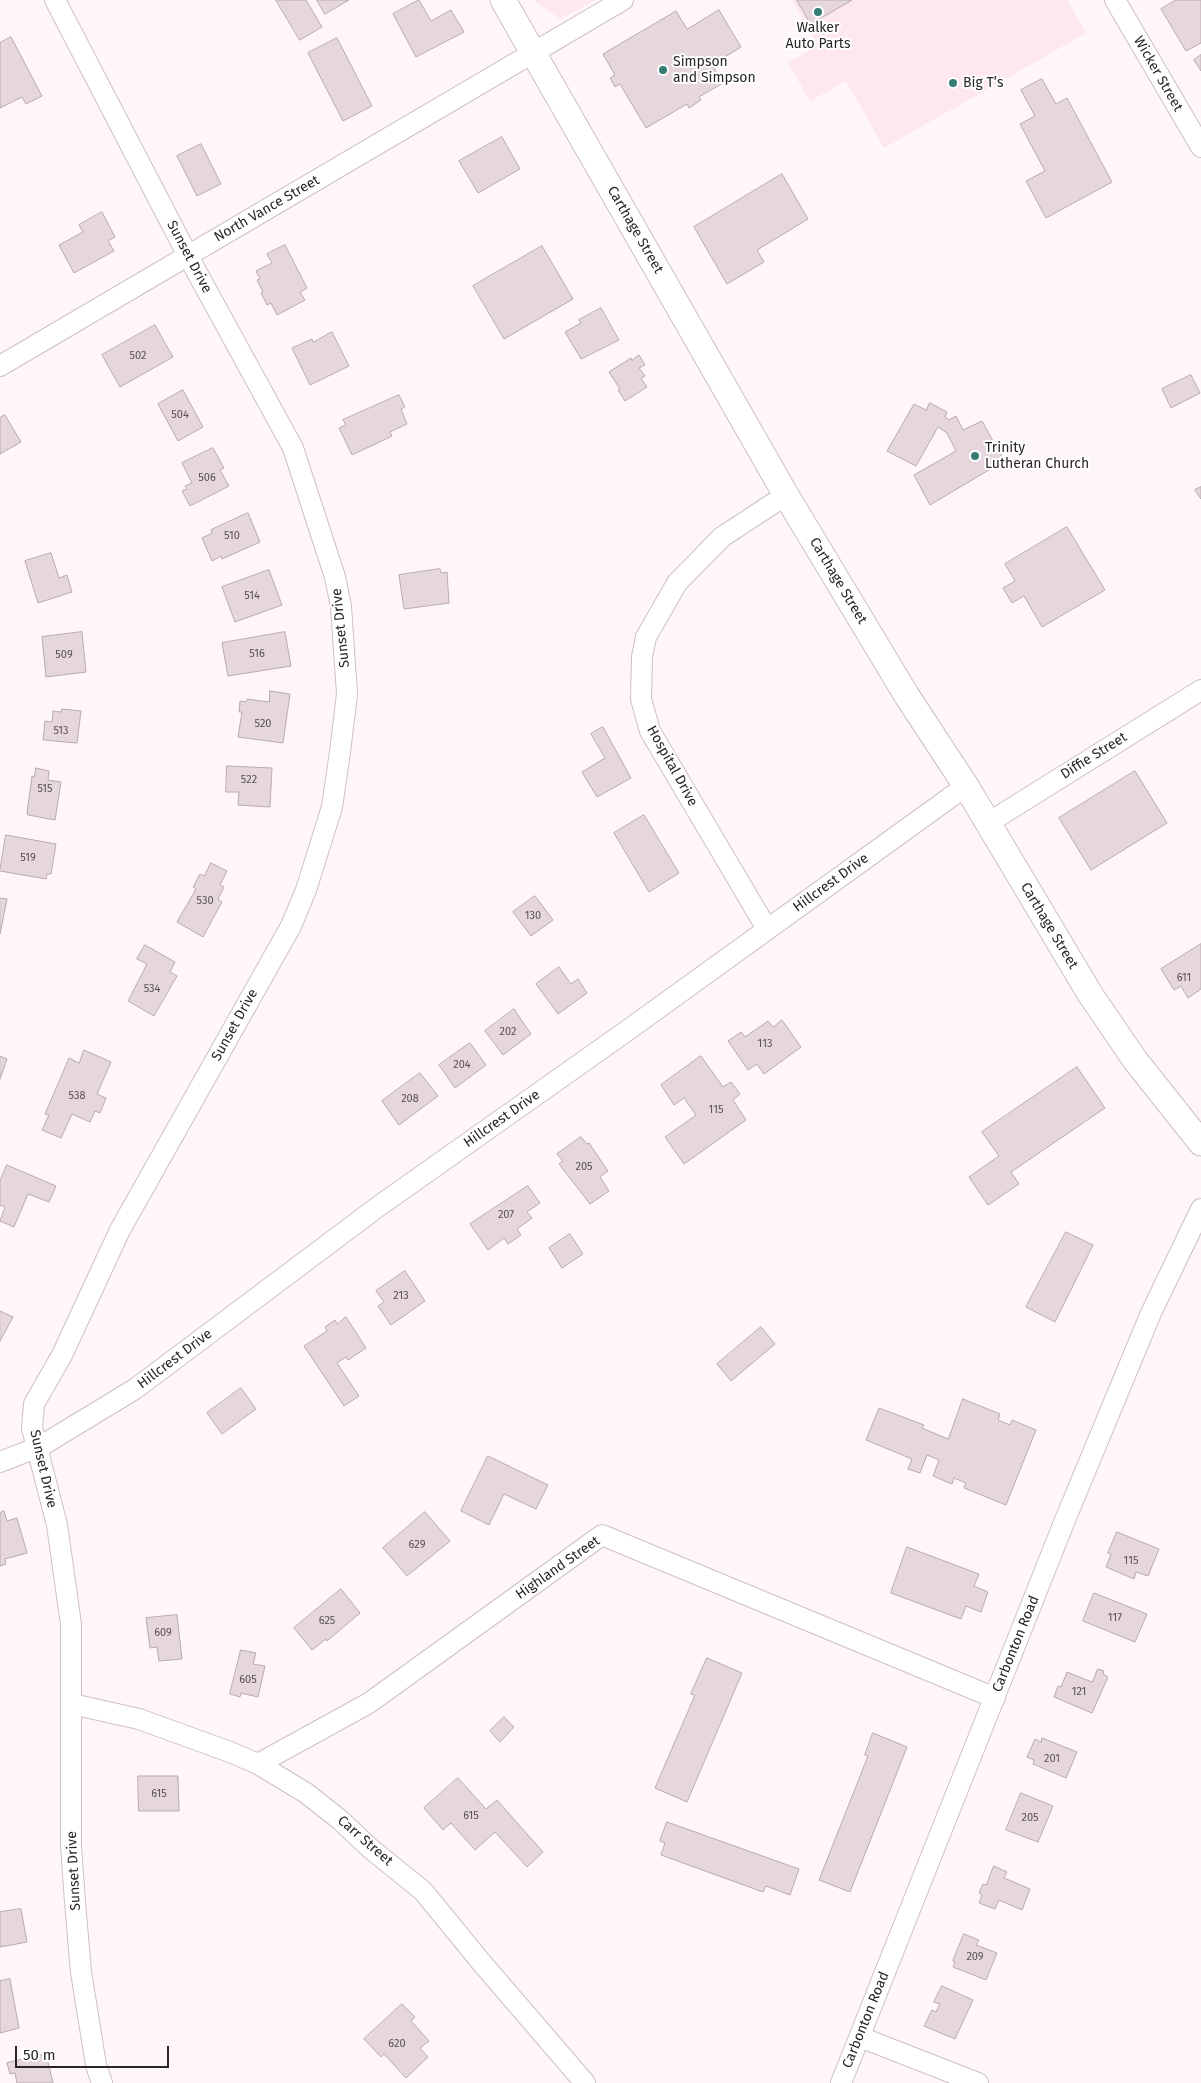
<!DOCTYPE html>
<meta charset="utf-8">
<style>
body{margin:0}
#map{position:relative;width:1201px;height:2083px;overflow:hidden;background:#fff6f9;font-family:"Fira Sans",sans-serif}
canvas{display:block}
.scale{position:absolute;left:15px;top:2046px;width:154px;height:22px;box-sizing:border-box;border:2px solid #2a2527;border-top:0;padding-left:6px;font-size:15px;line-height:18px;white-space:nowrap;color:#2a2527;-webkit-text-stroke:4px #fff;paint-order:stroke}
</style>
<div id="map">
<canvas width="1201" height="2083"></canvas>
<div class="scale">50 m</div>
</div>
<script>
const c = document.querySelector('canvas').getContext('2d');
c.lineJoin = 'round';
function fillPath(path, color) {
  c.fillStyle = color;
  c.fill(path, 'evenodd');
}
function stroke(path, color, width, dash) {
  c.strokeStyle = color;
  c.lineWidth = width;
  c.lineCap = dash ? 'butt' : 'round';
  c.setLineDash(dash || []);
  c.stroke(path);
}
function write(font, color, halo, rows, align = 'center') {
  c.font = font + ' "Fira Sans",sans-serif';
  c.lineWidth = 4;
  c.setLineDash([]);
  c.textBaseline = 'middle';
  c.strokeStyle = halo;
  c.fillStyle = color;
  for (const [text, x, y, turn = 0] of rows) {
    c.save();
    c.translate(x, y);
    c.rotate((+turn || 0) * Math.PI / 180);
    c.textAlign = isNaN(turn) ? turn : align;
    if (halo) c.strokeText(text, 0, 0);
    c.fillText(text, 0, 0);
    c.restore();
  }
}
const built = new Path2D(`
 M533 0H596L560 19Z
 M792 0H1067L1086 33 884 148 846 81 810 101 788 63 818 45Z`);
const building = new Path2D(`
 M276 0H306L322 27 300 40Z
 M317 0H349L325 14Z
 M419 0 431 21 451 10 464 32 416 57 393 14Z
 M797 0H852L811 24Z
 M1176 0H1201V43L1186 51 1161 9Z
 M719 10 741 47 712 65 723 83 699 97 701 100 689 108 687 104 646 128 620 84 615 87 610 78 615 75 603 54 676 11 687 29Z
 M11 37 42 96 26 104 22 97 0 108V43Z
 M337 38 372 106 343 121 308 53Z
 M1201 55V71L1194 60Z
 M1042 79 1056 104 1067 98 1112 182 1046 218 1026 181 1045 171 1020 124 1035 116 1021 90Z
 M502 137 520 169 478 193 459 161Z
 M201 144 221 184 197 196 177 156Z
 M782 174 808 219 757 250 764 262 727 284 694 227Z
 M102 212 115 237 108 241 114 251 74 273 59 245 83 232 79 225Z
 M285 245 307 288 300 292 305 300 277 315 271 303 267 305 261 293 263 292 257 280 260 279 256 271 272 263 267 254Z
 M542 246 573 299 504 339 473 286Z
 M601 308 619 340 581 359 565 332 581 323 579 320Z
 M155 325 173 357 120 387 102 355Z
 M332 332 349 366 310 385 292 348 312 339 313 342Z
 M639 355 645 365 639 368 645 376 641 378 647 387 625 401 618 390 620 389 609 372 631 358 632 360Z
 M1191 375 1200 393 1171 408 1162 389Z
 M183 390 203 427 178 441 158 404Z
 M399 395 405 407 401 409 407 424 390 432 392 436 352 455 339 428 346 425 343 420Z
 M930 403 947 412 945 417 949 420 956 416 963 430 982 421 1004 461 930 505 914 475 956 451 947 433 938 427 916 466 887 451 914 404 926 410Z
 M5 415 21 442 0 454V418Z
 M213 448 224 468 220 470 229 486 190 506 182 491 187 489 185 486 192 483 182 463Z
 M1201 487V499L1195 490Z
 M248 513 260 542 222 559 221 556 212 561 202 538 212 533 211 530Z
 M1067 527 1105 590 1042 627 1024 596 1012 603 1003 588 1015 581 1005 564Z
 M51 553 59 578 67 575 72 592 38 603 25 561Z
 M440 569 441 573 447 572 449 603 404 609 399 575Z
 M269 570 282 605 235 622 222 587Z
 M82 632 86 672 46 677 42 637Z
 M285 632 291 666 228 676 222 643Z
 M270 691 290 694 283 743 238 737 242 712H239L240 701 246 702 247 699 269 702Z
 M62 709 81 711 77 743 43 740 45 721 52 722 53 711 61 712Z
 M603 727 631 778 597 797 582 772 605 758 591 734Z
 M227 766 272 768 270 807 238 805 239 792H226Z
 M36 768 49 771 48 780 61 782 55 820 28 815 27 813 32 776 34 777Z
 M1135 771 1167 823 1091 870 1059 818Z
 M644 815 679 873 649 892 614 833Z
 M6 835 56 844 51 874H47L46 879 0 871Z
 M211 863 227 871 220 885 224 887 218 899 222 902 203 937 177 922 196 889 193 887 200 874 204 876Z
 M535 896 553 920 531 936 513 912Z
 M0 898 7 899 0 934Z
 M1201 944V989L1188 998 1181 986 1174 990 1161 969Z
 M145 945 175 962 170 972 177 976 154 1016 128 1001 147 964 137 959Z
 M559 967 571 984 578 979 587 993 558 1014 536 984Z
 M514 1009 531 1034 503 1055 485 1031Z
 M782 1020 801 1047 764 1074 757 1064 748 1070 728 1041 741 1032 745 1037 768 1021 773 1027Z
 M470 1043 486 1065 455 1088 439 1065Z
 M84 1050 111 1062 97 1094 106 1098 100 1113 95 1111 90 1122 72 1114 61 1138 42 1130 49 1115 45 1114 69 1058 79 1063Z
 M0 1056 7 1059 0 1079Z
 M701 1056 723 1087 731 1082 740 1094 733 1100 746 1120 684 1164 665 1137 696 1115 684 1098 674 1105 661 1085Z
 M1077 1067 1105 1108 1011 1172 1019 1184 988 1205 969 1177 999 1156 982 1132Z
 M420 1073 438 1096 399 1125 382 1101Z
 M581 1137 587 1144 589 1143 608 1171 600 1177 609 1191 590 1204 559 1164 563 1161 557 1154Z
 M7 1165 56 1186 49 1202 28 1194 14 1227 0 1221 5 1207 0 1205V1181Z
 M528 1186 540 1203 527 1212 532 1218 517 1229 521 1235 508 1244 504 1238 488 1250 470 1224Z
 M1066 1232 1093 1245 1055 1322 1026 1307Z
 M570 1234 583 1254 562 1268 549 1248Z
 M405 1271 425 1301 391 1325 378 1306 384 1302 376 1291Z
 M0 1311 13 1317 0 1341Z
 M346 1317 366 1348 348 1360 346 1357 337 1363 359 1396 344 1406 304 1346 327 1331 325 1327 335 1320 337 1324Z
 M761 1327 775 1344 731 1381 717 1364Z
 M241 1388 256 1409 222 1434 207 1413Z
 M963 1399 1000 1414 998 1420 1010 1425 1012 1420 1036 1430 1006 1505 964 1488 966 1483 954 1478 952 1484 933 1476 939 1460 927 1455 920 1473 908 1469 912 1459 866 1440 879 1408 924 1425 922 1428 948 1439Z
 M488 1456 548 1485 536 1509 504 1494 489 1525 461 1511Z
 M4 1511 7 1521 17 1518 27 1553 5 1559 6 1564 0 1566V1513Z
 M425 1512 450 1541 407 1576 383 1548Z
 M1117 1532 1159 1549 1148 1576 1136 1572 1134 1579 1106 1567 1111 1554 1108 1553Z
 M907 1547 979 1574 974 1586 988 1592 981 1612 966 1606 961 1619 891 1593Z
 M341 1589 360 1613 327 1641 326 1639 312 1650 294 1628Z
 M1094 1593 1147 1614 1135 1642 1083 1621Z
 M177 1615 182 1659 159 1661 157 1647 150 1648 146 1618Z
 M241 1650 256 1653 253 1664 265 1666 258 1697 241 1693 240 1697 230 1694Z
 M707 1658 742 1673 687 1802 655 1788 695 1695 691 1694Z
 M1098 1669 1104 1671 1103 1674 1108 1677 1092 1713 1054 1697 1058 1686 1061 1687 1067 1672 1092 1682Z
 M504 1717 514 1727 500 1742 490 1731Z
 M873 1733 907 1747 850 1892 819 1880 868 1756 865 1755Z
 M1042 1738 1077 1752 1066 1778 1033 1764 1034 1760 1027 1757 1035 1739 1041 1742Z
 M138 1776H178L179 1811H139Z
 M458 1778 486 1809 497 1800 543 1852 527 1867 495 1832 475 1850 451 1823 443 1830 424 1808Z
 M1021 1793 1053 1806 1038 1842 1006 1830Z
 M667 1822 799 1869 790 1895 766 1886 763 1892 661 1855 665 1843 660 1841Z
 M994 1866 1007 1872 1004 1878 1030 1889 1022 1910 999 1900 995 1909 979 1903 982 1895 979 1893 983 1884 986 1885Z
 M21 1909 27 1942 0 1947V1912Z
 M964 1934 979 1940 976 1945 997 1953 986 1980 953 1967 955 1962 953 1961Z
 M10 1979 19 2028 0 2033V1981Z
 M942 1986 973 2000 955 2039 924 2026 932 2010 936 2012 940 2004 934 2002Z
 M402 2004 415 2017 411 2021 429 2041 420 2048 428 2057 406 2078 384 2054 381 2057 364 2039Z
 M46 2054 53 2083H17L15 2073 10 2074 7 2063Z`);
const minor = new Path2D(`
 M55 0 188 256 293 448 335 577 341 606 347 694 340 752 332 807 306 890 291 926 120 1230 62 1355 34 1404 32 1428 57 1525 71 1624V1846L75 1902 81 1972 96 2065 102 2083
 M1115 0 1201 147
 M0 366 623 0
 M988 823 1201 690
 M767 929 650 731 641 699 642 657 646 637 677 583 722 537 786 495
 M0 1462 41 1446 135 1389 379 1206 628 1030 966 786
 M72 1704 139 1719 230 1752 258 1764 306 1793 339 1819 371 1849 423 1891 481 1962 585 2083
 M258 1764 369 1703 602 1535 995 1698
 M860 2037 978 2083
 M841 2083 1065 1520 1151 1313 1201 1209`);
const major = new Path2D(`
 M503 0 786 495 907 696 966 786 1090 994 1135 1060 1201 1143`);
const markers = [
 [818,12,5,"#357c74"],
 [663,70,5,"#357c74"],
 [953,83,5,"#357c74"],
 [975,456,5,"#357c74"]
];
const numberNames = [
 ["502",138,356],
 ["504",180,415],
 ["506",207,478],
 ["510",232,536],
 ["514",252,596],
 ["516",257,654],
 ["509",64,655],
 ["520",263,724],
 ["513",61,731],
 ["522",249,780],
 ["515",45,789],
 ["519",28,858],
 ["530",205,901],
 ["130",533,916],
 ["611",1184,978],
 ["534",152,989],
 ["202",508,1032],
 ["113",765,1044],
 ["204",462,1065],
 ["538",77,1096],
 ["208",410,1099],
 ["115",716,1110],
 ["205",584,1167],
 ["207",506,1215],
 ["213",401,1296],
 ["629",417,1545],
 ["115",1131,1561],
 ["117",1115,1618],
 ["625",327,1621],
 ["609",163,1633],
 ["605",248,1680],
 ["121",1079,1692],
 ["201",1052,1759],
 ["615",159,1794],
 ["615",471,1816],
 ["205",1030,1818],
 ["209",975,1957],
 ["620",397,2044]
];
const poiNames = [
 ["Walker",818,28,"center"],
 ["Auto Parts",818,44,"center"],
 ["Simpson",673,62],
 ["and Simpson",673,78],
 ["Big T’s",963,83],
 ["Trinity",985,448],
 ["Lutheran Church",985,464]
];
const streetNames = [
 ["Wicker Street",1158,74,60],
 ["North Vance Street",267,209,-30],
 ["Carthage Street",635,230,60],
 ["Sunset Drive",189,257,62],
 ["Carthage Street",838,581,59],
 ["Sunset Drive",341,628,-96],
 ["Diffie Street",1094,756,-32],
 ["Hospital Drive",672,766,61],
 ["Hillcrest Drive",831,883,-36],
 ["Carthage Street",1049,926,59],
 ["Sunset Drive",235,1025,-61],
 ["Hillcrest Drive",502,1119,-35],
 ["Hillcrest Drive",175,1359,-37],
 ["Sunset Drive",43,1469,77],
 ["Highland Street",558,1568,-35],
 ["Carbonton Road",1016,1644,-68],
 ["Carr Street",365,1841,41],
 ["Sunset Drive",74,1871,-93],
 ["Carbonton Road",866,2020,-68]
];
fillPath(built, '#fee7f1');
fillPath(building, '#e6d7de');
stroke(building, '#b8aab0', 1);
stroke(minor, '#cec0c6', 22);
stroke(major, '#cec0c6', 27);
stroke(minor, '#fff', 20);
stroke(major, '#fff', 25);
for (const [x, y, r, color] of markers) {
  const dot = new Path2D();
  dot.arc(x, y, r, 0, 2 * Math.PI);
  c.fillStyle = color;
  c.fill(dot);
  stroke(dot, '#fff', 2);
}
write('11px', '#595255', null, numberNames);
write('14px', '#2a2527', '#fff', poiNames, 'left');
write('14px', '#2a2527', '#fff', streetNames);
</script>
